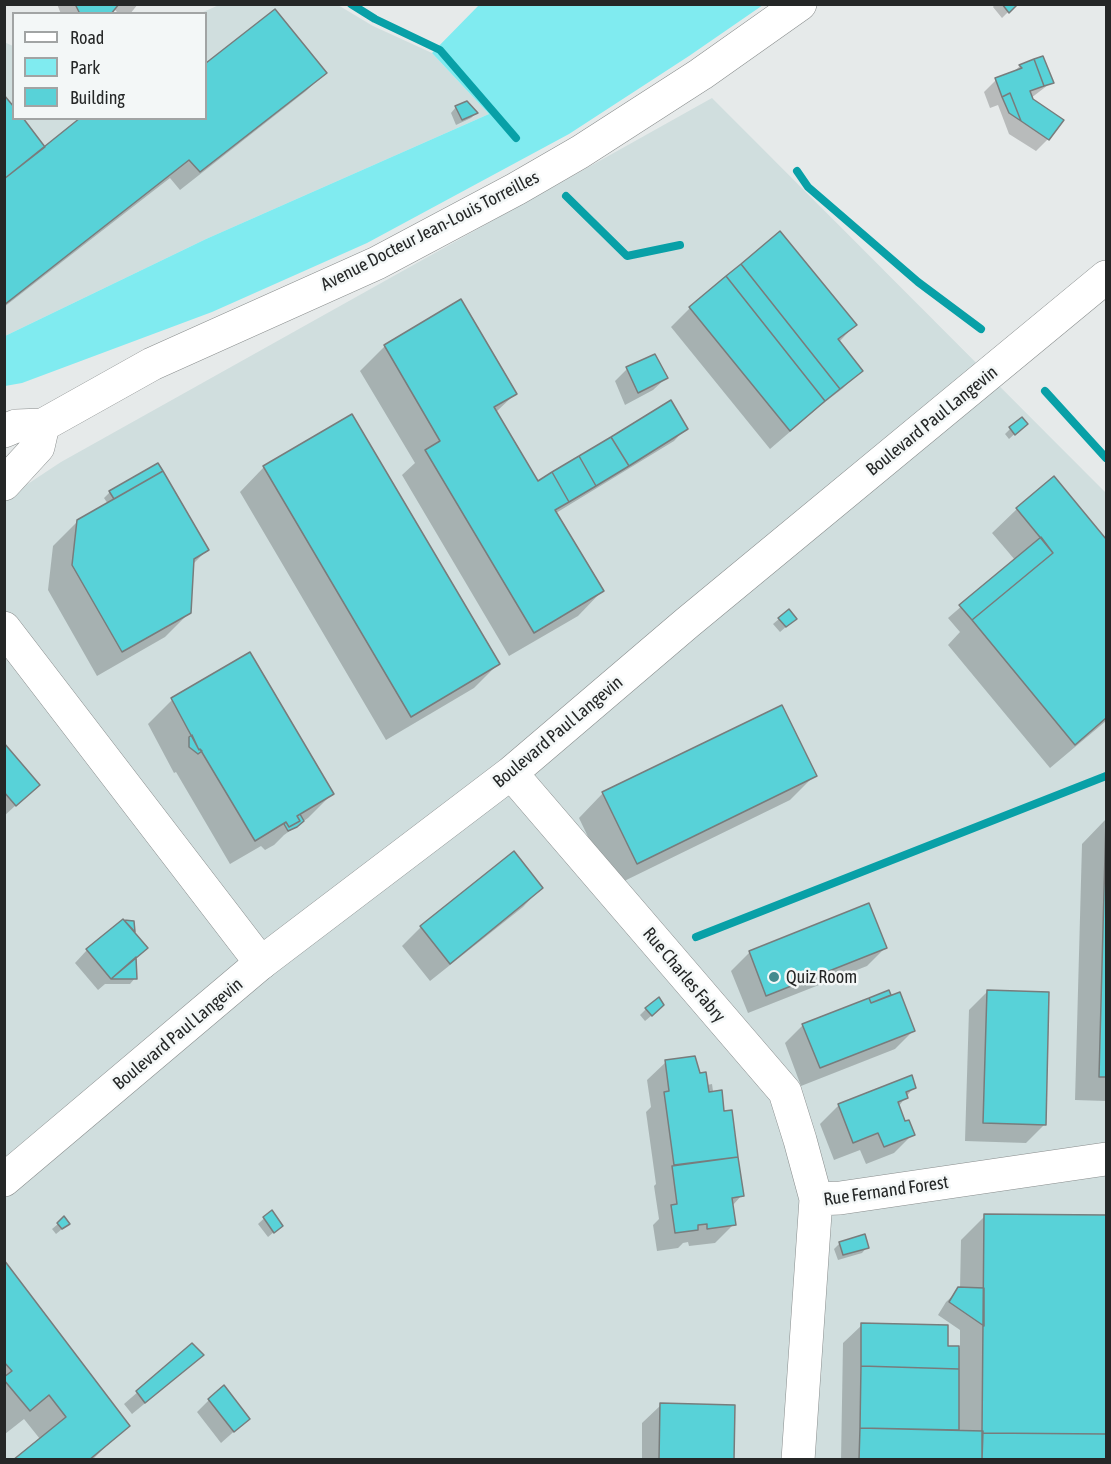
<!DOCTYPE html>
<style>
body{margin:0}
#map{position:relative;width:1111px;height:1464px;overflow:hidden;background:#e6eaea;font-family:"Asap Condensed",sans-serif}
canvas{display:block}
.frame{position:absolute;inset:0;border:6px solid #252727;pointer-events:none}
.legend{position:absolute;left:12px;top:12px;width:195px;height:108px;box-sizing:border-box;background:#f3f7f7;border:2px solid #a1a4a4;margin:0;padding:8px 10px;list-style:none;font-size:18px;color:#252727}
.legend li{display:flex;align-items:center;gap:12px;height:30px}
.legend b{width:30px;border:2px solid #a1a4a4}
</style>
<div id="map">
<canvas width="1111" height="1464"></canvas>
<div class="frame"></div>
<ul class="legend">
<li><b style="height:8px;background:#fff"></b>Road</li>
<li><b style="height:16px;background:#80ebf0"></b>Park</li>
<li><b style="height:16px;background:#58d2d8"></b>Building</li>
</ul>
</div>
<script>
const c = document.querySelector('canvas').getContext('2d');
c.lineJoin = 'round';
function fillPath(path, color) {
  c.fillStyle = color;
  c.fill(path, 'evenodd');
}
function stroke(path, color, width, dash) {
  c.strokeStyle = color;
  c.lineWidth = width;
  c.lineCap = dash ? 'butt' : 'round';
  c.setLineDash(dash || []);
  c.stroke(path);
}
function write(font, color, halo, rows, align = 'center') {
  c.font = font + ' "Asap Condensed",sans-serif';
  c.lineWidth = 5;
  c.setLineDash([]);
  c.textBaseline = 'middle';
  c.strokeStyle = halo;
  c.fillStyle = color;
  for (const [text, x, y, turn = 0] of rows) {
    c.save();
    c.translate(x, y);
    c.rotate((+turn || 0) * Math.PI / 180);
    c.textAlign = isNaN(turn) ? turn : align;
    if (halo) c.strokeText(text, 0, 0);
    c.fillText(text, 0, 0);
    c.restore();
  }
}
const built = new Path2D(`
 M219 5H338L373 26 432 53 489 114 206 239 5 336 4 42 13 46 14 118H206V14L201 13Z
 M712 98 1106 493V1459L5 1460V499L61 462Z`);
const green = new Path2D(`
 M480 4 763 5 689 56 569 134 367 243 212 312 22 383 5 386V336L206 239 489 114 432 53Z`);
const shadow = new Path2D(`
 M57 4H138L130 14H119L113 8 108 14H61Z
 M995 4H1016L1002 18 993 7Z
 M275 11 325 73 306 91 180 190 170 178 4 307V98L14 118 44 148 206 118V65Z
 M1020 66 1052 82 1031 98 1048 139 1036 151 1009 134 998 105 990 108 984 92 996 80 1012 73Z
 M456 107 476 113 471 118 456 125 451 113Z
 M780 233 855 325 839 342 861 371 842 389 820 406 770 449 671 327 690 308Z
 M385 346 515 394 496 412 537 483 686 428 674 441 556 513 602 591 578 616 509 656 402 475 415 463 360 371Z
 M627 369 666 378 653 390 625 405 615 381Z
 M1010 429H1020L1009 439 1005 434Z
 M264 467 498 664 474 688 386 740 240 492Z
 M1054 479 1106 542V721L1050 768 948 645 960 632 948 618 1015 560 992 533 1017 509Z
 M110 492 207 550 192 565 190 612 165 637 97 676 48 590 53 546 78 521 108 504 104 498Z
 M779 619H795L780 632 773 624Z
 M172 700 332 794 308 818 284 835 274 845 265 850 261 846 230 864 176 772 174 773 148 724Z
 M4 746 38 785 4 816Z
 M815 775 790 800 612 887 579 818 603 793Z
 M1106 819V1101L1075 1100 1082 844Z
 M514 853 541 888 523 907 430 981 402 946 421 927Z
 M125 922H133L135 978 130 984H105L98 990 75 963 87 950Z
 M885 948 867 966 748 1013 731 971 750 952Z
 M987 992 1045 1124 1026 1143 965 1141 969 1010Z
 M889 995 885 999 913 1031 895 1049 801 1086 785 1043 803 1025Z
 M646 1009 657 1011 645 1021 640 1015Z
 M666 1062 699 1074 707 1085 712 1084 713 1091 710 1093 723 1112H731L742 1195 732 1206 734 1224 715 1243 689 1246 688 1242 683 1243 678 1248 657 1251 653 1225 659 1219 654 1186 656 1184 646 1112 651 1107 647 1080Z
 M914 1087 898 1107 904 1123 913 1134 894 1153 866 1164 860 1150 834 1160 820 1124 839 1105Z
 M271 1212 275 1231 268 1237 258 1224Z
 M985 1216H1106V1460H841L843 1343 862 1325 946 1347 960 1348V1330L938 1315 946 1302 960 1289 961 1240Z
 M58 1224H68L56 1234 52 1229Z
 M840 1243 867 1247 862 1253 838 1260 834 1249Z
 M4 1262 128 1425 92 1460H15L40 1439 24 1419 5 1434Z
 M192 1345 189 1367 132 1414 124 1404Z
 M209 1400 248 1419 221 1443 197 1412Z
 M661 1405 733 1460H642V1423Z`);
const stream = new Path2D(`
 M351 4 375 19 440 50 516 138
 M797 171 808 187 918 282 981 329
 M566 196 627 256 680 245
 M1045 391 1106 458
 M696 937 1106 776`);
const building = new Path2D(`
 M75 4H119L111 14H80Z
 M1002 4H1018L1009 13Z
 M275 9 327 73 200 172 189 160 4 305V179L80 118H206V63Z
 M1043 56 1054 83 1044 86 1034 59Z
 M1034 59 1044 86 1030 91 1033 99 1064 120 1049 140 1021 121 1010 93 1002 97 995 78 1022 68 1019 65Z
 M1010 93 1021 121 1009 113 1002 97Z
 M4 95 14 107V118H23L45 147 4 179Z
 M467 101 478 113 462 120 455 106Z
 M780 231 857 325 838 339 863 371 840 389 741 264Z
 M741 264 840 389 825 401 726 276Z
 M726 276 825 401 790 431 689 307Z
 M461 299 517 394 494 407 538 481 552 472 569 502 555 510 604 591 534 633 425 450 440 441 384 345Z
 M655 354 668 378 638 393 626 367Z
 M671 400 688 429 629 466 611 437Z
 M352 414 500 664 411 717 263 466Z
 M1022 417 1028 424 1015 435 1009 427Z
 M611 437 629 466 596 486 579 456Z
 M579 456 596 486 569 502 552 472Z
 M158 463 163 471 114 499 109 491Z
 M163 471 209 550 194 559 191 613 122 652 72 565 77 520Z
 M1054 476 1106 539V718L1075 745 972 620 1053 553 1016 508Z
 M1041 537 1053 553 972 620 959 605Z
 M789 609 797 619 786 627 778 618Z
 M250 652 334 794 297 816 300 821 289 827 286 822 255 841 200 749 199 750 171 698Z
 M782 705 817 776 637 864 602 792Z
 M192 735 199 750 200 749 202 751 198 754 189 747V737Z
 M4 743 40 785 16 806 4 792Z
 M300 814 304 821 297 827 288 831 284 824 286 822 289 827 300 821 297 816Z
 M1106 818V1077H1099Z
 M514 851 543 888 450 964 420 926Z
 M869 903 887 948 766 996 749 951Z
 M123 919 148 948 111 979 86 949Z
 M124 920 134 921 135 932Z
 M136 957 137 979H111Z
 M889 990 891 995 871 1003 869 998Z
 M987 990 1049 992 1046 1125 983 1123Z
 M900 992 915 1031 820 1068 802 1024 869 998 871 1003Z
 M659 997 664 1005 652 1016 645 1008Z
 M695 1056 700 1073 706 1072 709 1092 722 1090 724 1111 732 1110 738 1157 674 1165 664 1092 669 1091 665 1060Z
 M912 1075 916 1088 906 1092 908 1098 898 1102 905 1121 909 1120 915 1135 884 1147 878 1133 853 1143 838 1104Z
 M738 1157 744 1196 732 1198 736 1225 707 1229V1224L698 1225V1230L675 1233 671 1205 677 1204 672 1166Z
 M272 1210 283 1226 274 1233 263 1217Z
 M984 1214 1106 1215V1434L982 1433Z
 M64 1216 70 1224 62 1229 57 1223Z
 M865 1234 869 1248 843 1255 839 1242Z
 M4 1260 130 1426 89 1460H13L66 1417 49 1395 30 1411 4 1380V1377L12 1371 4 1362Z
 M958 1287 984 1288V1326L949 1302Z
 M861 1323 948 1325V1346H959V1369L861 1366Z
 M192 1343 204 1355 145 1403 136 1391Z
 M861 1366 959 1369V1430L860 1428Z
 M224 1385 250 1419 234 1432 208 1399Z
 M660 1403 735 1405 734 1460H659Z
 M860 1428 983 1431 982 1460H859Z
 M982 1433 1106 1434V1460H982Z`);
const minor = new Path2D(`
 M511 773 785 1092 800 1140 816 1199 798 1460
 M261 963 511 773 687 623 1106 277
 M816 1199 840 1198 1106 1159`);
const major = new Path2D(`
 M4 431 16 426 43 425 152 364 377 263 516 189 580 152 701 74 800 4
 M4 484 38 447 43 425
 M4 628 261 963 4 1180`);
const markers = [
 [774,977,6,"#438b8e"]
];
const streetNames = [
 ["Avenue Docteur Jean-Louis Torreilles",430,231,-27],
 ["Boulevard Paul Langevin",932,421,-39],
 ["Boulevard Paul Langevin",558,732,-40],
 ["Rue Charles Fabry",684,975,50],
 ["Boulevard Paul Langevin",178,1034,-40],
 ["Rue Fernand Forest",886,1191,-8]
];
const poiNames = [
 ["Quiz Room",786,977]
];
fillPath(built, '#d0dede');
fillPath(green, '#80ebf0');
fillPath(shadow, '#0003');
stroke(stream, '#08a0a7', 8);
fillPath(building, '#58d2d8');
stroke(building, '#787c7c', 1.5);
stroke(minor, '#898d8d', 34);
stroke(major, '#898d8d', 34);
stroke(minor, '#fff', 33);
stroke(major, '#fff', 33);
for (const [x, y, r, color] of markers) {
  const dot = new Path2D();
  dot.arc(x, y, r, 0, 2 * Math.PI);
  c.fillStyle = color;
  c.fill(dot);
  stroke(dot, '#f3f7f7', 2);
}
write('18px', '#252727', '#f3f7f7', streetNames);
write('18px', '#252727', '#f3f7f7', poiNames, 'left');
</script>
